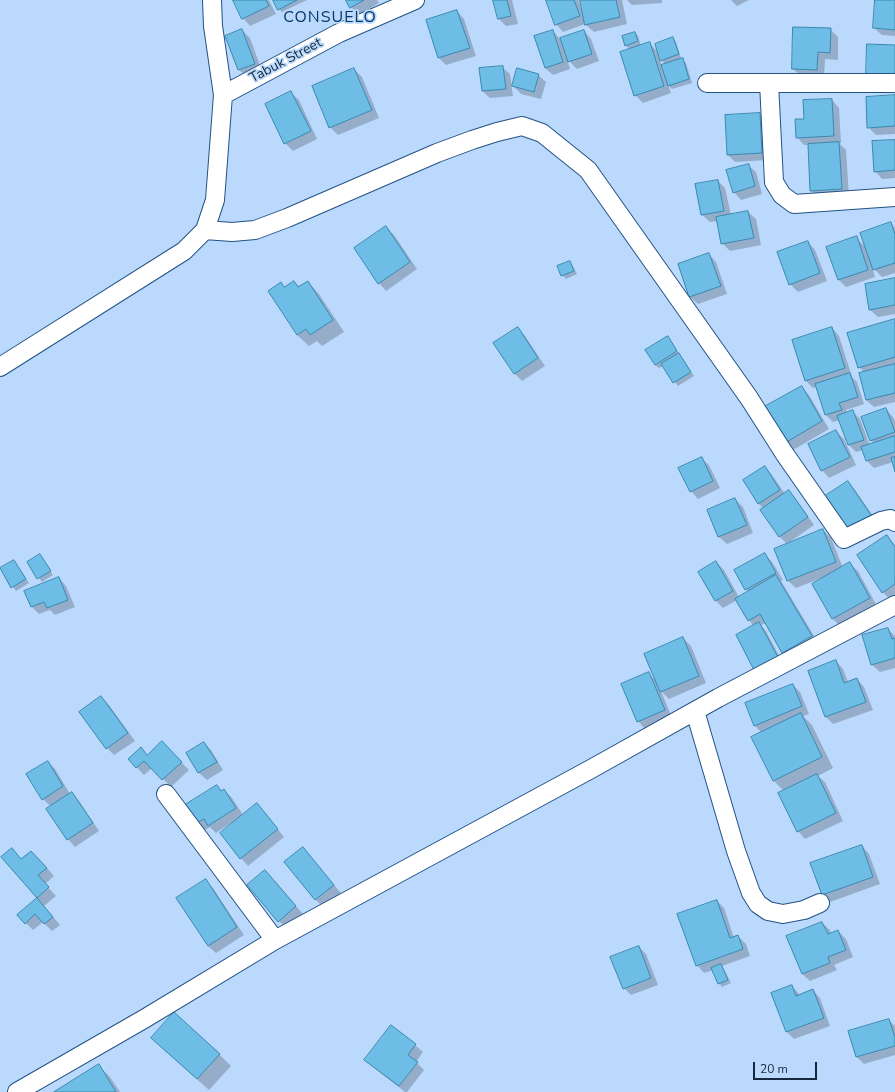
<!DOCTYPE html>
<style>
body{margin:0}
#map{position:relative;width:895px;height:1092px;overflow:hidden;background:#bbd9fc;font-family:"Nunito Sans",sans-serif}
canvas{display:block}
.scale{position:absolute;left:753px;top:1062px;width:64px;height:18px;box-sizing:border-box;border:2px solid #15283e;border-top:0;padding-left:5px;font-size:12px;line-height:14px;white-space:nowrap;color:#15283e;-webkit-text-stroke:3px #bbd9fc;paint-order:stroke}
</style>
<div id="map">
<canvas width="895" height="1092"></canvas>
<div class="scale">20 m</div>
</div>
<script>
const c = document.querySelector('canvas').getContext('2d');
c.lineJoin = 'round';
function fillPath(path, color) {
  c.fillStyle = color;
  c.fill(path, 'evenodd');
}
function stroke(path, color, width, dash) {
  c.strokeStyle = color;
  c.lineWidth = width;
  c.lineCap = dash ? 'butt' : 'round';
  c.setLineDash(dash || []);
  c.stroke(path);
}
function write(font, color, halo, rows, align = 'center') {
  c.font = font + ' "Nunito Sans",sans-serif';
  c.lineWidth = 3.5;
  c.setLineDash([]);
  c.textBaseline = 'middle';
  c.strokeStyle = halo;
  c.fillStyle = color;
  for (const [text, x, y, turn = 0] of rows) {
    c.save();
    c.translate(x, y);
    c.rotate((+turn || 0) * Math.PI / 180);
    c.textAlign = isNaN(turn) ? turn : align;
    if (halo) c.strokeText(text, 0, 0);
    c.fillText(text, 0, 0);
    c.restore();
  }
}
const shadow = new Path2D(`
 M234 0H269L276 14 250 26 243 18Z
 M274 0H307L282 12 279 9Z
 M347 0H377L379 3 359 15 351 7Z
 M494 0H512L518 24 506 26 499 19Z
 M547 0H578L582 10 583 9 581 0H622L627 24 594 32 585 24 563 32 556 24Z
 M627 0H662V3L632 5Z
 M731 0H749L737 6Z
 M876 0H895V36L882 35 874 28Z
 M457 11 464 19 476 56 446 65 439 58Z
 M830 29 838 37V60L825 59 824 77 801 76 793 69Z
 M242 30 250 38 262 71 247 77 239 70 227 36Z
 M553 31 560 39 584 31 591 39 599 61 577 69 567 59 570 69 553 75 545 68Z
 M635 33 638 36 641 46 649 43 659 53 673 38 676 42 681 58 686 63 692 83 672 89 668 85 671 93 643 103 635 95 630 50 626 45ZM659 58 666 65 662 66Z
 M502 67 510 74 513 96 490 98 482 91Z
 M354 69 362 77 379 118 338 135 330 127Z
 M538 75 546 82 541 99 521 94 513 86Z
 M291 93 299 100 317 139 293 151 285 143Z
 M895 96V134L876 135 868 127Z
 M832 100 839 108 841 143H839L846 150 849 197 819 198 811 191 809 145H804L797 137 805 120Z
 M760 114 767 122 769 160 735 162 728 155Z
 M895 141V178L882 179 875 171Z
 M748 165 756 172 762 194 741 200 734 192Z
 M718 181 725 188 731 215 748 212 756 219 761 245 730 251 722 243 718 221 710 222 702 215Z
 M891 223 895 228V273L882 277 872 267 875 277 846 287 839 280 856 238 867 248Z
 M386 227 394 235 417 269 386 291 379 283Z
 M808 242 815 250 827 281 798 292 790 284Z
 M709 254 716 262 727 294 698 304 690 297Z
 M570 262 573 266 577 274 566 279 562 275Z
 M895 279V314L878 317 870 310Z
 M294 282 300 287 308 282 319 294 344 332 322 346 317 341 309 346 297 335 269 291 281 284 285 288Z
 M895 320V402L874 407 866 400 865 373 859 367Z
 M518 328 525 336 545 366 522 381 514 373Z
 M832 328 839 336 852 377 857 382 864 404 846 410 847 414 853 412 860 419 870 446 875 444 871 440 886 409 893 417 895 421V468L893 462 874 468 867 461 863 450 856 452 849 445 840 420 833 422 826 415 817 387 813 388 806 381Z
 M668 337 694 376 678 386 663 366 659 368 655 365Z
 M801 387 809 395 829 429 793 450 785 442Z
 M836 431 844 439 856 465 829 478 822 470Z
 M701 458 709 465 720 488 698 499 691 491Z
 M765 467 772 475 785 494 789 492 796 499 814 525 787 544 779 536 764 509 759 504 744 480Z
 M848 482 855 490 878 523 857 537Z
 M735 499 743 507 753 533 727 544 719 537 709 510Z
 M823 530 831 538 843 568 850 564 858 571 877 606 840 626 833 619 813 585 824 578V577L796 588 788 581 776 549Z
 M887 536 895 545V597L890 600 883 592Z
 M765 554 772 562 783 580 781 581 819 644 791 660 783 653 766 623 761 625 766 631 785 667 749 620 737 600 723 608 716 601 699 572 716 562 724 570 739 597 749 592 746 589Z
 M40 555 53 575 42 582 28 562Z
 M14 561 29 583 16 591 1 569Z
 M59 578 66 586 75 607 55 615 50 610 39 614 32 607 25 592Z
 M888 629 895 636V668L880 672 872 665Z
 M683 638 691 646 706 683 669 699 661 691 672 718 645 729 638 721 649 674 657 682Z
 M836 661 843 669 848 682 857 679 864 687 873 710 833 724 826 717Z
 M793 685 800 692 809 714 803 716 812 725 833 768 818 776 825 782 843 821 805 839 798 831 784 791 773 780 762 733 754 725Z
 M101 697 109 705 135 741 114 755 107 748Z
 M204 743 211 750 223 770 207 780 199 773 187 753Z
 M169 750 189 770 171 787 152 768 144 775 129 759 148 756Z
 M48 762 55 769 70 794 72 793 79 801 99 831 75 847 68 839 51 807 43 799Z
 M217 786 222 792 224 790 232 798 243 815 264 812 284 837 248 866 241 858 231 823 216 833 210 827 205 830 197 823Z
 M862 846 869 854 880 884 830 902 823 894Z
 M303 848 341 893 323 907 315 899Z
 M3 857 22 860 39 859 54 876 45 884 56 896 44 906 60 925 52 931 43 922 33 930 18 915 38 898Z
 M265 871 303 914 286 928 279 921Z
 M205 881 213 888 244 935 216 953 208 946Z
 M717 901 724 908 734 938 738 936 746 944 750 956 722 966 724 969 731 983 722 987 719 983 713 970 704 973 697 965Z
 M822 923 830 930 831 934 838 931 846 939 853 957 834 965 837 970 810 981 802 974Z
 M639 947 646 954 658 985 631 995 624 988Z
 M792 986 800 995 813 990 820 998 830 1026 794 1039 786 1031Z
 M889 1020 895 1026V1055L864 1064 857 1057 849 1032Z
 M415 1045 423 1052 416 1062 424 1070 407 1092H405L373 1067 366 1059Z
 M163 1049 219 1054 231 1066 209 1090Z
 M99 1066 110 1077 120 1092H56Z`);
const building = new Path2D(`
 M233 0H266L269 6 242 19Z
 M273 0H297L278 10Z
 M346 0H364L350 8Z
 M493 0H507L511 16 498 19Z
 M546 0H574L580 16 555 25Z
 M580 0H616L620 17 585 25Z
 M875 0H895V30L873 28Z
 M457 10 470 48 438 58 426 20Z
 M793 27 831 28 830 53 818 52 817 70 792 69Z
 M242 29 255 64 238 70 225 36Z
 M553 30 563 62 545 68 534 36Z
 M584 30 592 54 568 62 560 38Z
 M635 32 638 41 625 46 622 36Z
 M673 37 679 54 660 61 655 44Z
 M650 42 664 86 634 96 620 52Z
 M867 44 895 45V77L866 76Z
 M683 58 689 79 668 86 661 65Z
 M503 66 506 89 482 91 479 68Z
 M354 68 372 110 329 128 312 86Z
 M517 68 539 74 534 92 512 86Z
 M291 91 311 131 284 144 265 104Z
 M895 95V126L867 128 866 97Z
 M832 99 834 136 796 138 795 119H804L803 100Z
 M760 113 762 153 727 155 725 115Z
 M895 140V170L874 172 872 141Z
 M839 142 842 189 810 191 808 144Z
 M749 164 755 186 733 193 726 170Z
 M718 180 724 211 701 215 695 184Z
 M748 211 754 238 721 244 716 217Z
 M891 222 895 234V263L873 270 860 233Z
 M386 226 410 262 378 284 354 248Z
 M857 236 868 270 838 280 826 247Z
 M808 241 820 273 789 285 777 252Z
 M709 253 721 286 689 297 678 264Z
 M570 261 574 271 561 276 557 266Z
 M895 278V305L869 310 865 284Z
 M294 281 298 287 308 281 333 320 310 335 306 329 297 335 268 291 281 282 284 287Z
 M895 319V357L858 368 847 333Z
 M518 327 538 358 514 374 493 343Z
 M832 327 845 368 805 381 792 340Z
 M668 336 677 351 655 365 645 350Z
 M679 353 691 372 673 383 661 364Z
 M895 364V393L866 400 859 373Z
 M850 373 858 397 839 403 842 410 825 415 815 384Z
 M802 386 822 421 785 443 764 407Z
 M886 408 895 432 870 441 861 417Z
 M853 410 864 440 848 445 837 416Z
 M836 430 850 457 821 471 808 444Z
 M895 436V452L866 461 861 447Z
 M702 457 713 481 690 492 678 468Z
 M895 457V472L891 458Z
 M765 466 780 490 758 504 743 480Z
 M848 481 871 515 849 530 825 496Z
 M789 490 808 517 779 537 760 510Z
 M735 498 747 525 718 537 707 510Z
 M823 529 836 562 787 581 774 549Z
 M887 535 895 547V584L882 593 857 555Z
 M765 553 776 573 745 590 734 570Z
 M40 554 51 571 37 579 27 562Z
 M14 560 26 579 11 588 0 568Z
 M716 561 733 591 715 601 698 572Z
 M850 562 870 598 832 619 812 584Z
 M776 575 812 636 782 653 760 614 748 621 735 599Z
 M59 577 68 600 47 608 44 602 31 607 24 591Z
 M759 622 779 659 755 672 736 635Z
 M888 628 892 639 895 638V658L871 665 862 635Z
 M683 637 699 676 660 692 644 654Z
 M836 660 844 683 857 678 866 702 825 717 808 671Z
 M649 672 665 710 637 722 621 684Z
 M793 684 802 706 754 726 745 703Z
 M101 696 128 733 106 749 79 712Z
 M801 713 822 757 773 781 751 737Z
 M162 741 182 762 162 780 144 761 136 768 128 759 141 747 147 755Z
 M204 742 217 762 198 773 186 753Z
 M48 761 63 786 42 800 26 774Z
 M817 774 836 813 797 832 778 793Z
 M217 785 221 791 224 789 236 808 208 826 204 819 196 823 185 805Z
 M72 792 93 823 67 840 46 809Z
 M257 803 278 829 240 859 220 833Z
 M862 845 873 877 822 895 810 863Z
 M303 847 334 885 315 900 284 862Z
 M12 848 21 859 31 851 47 868 38 875 49 887 37 898 1 857Z
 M265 870 296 906 278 922 247 885Z
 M206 879 237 927 208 946 176 898Z
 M37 898 53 917 44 924 35 914 25 924 17 915Z
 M717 900 730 938 738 935 743 949 696 966 677 914Z
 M822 922 828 934 838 930 846 950 828 957 830 963 802 974 786 936Z
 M639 946 651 978 623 989 610 957Z
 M721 964 728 980 718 984 711 968Z
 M792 985 796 996 813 989 824 1018 786 1032 771 993Z
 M174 1012 220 1054 197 1079 151 1038Z
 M889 1019 895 1037V1046L856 1057 848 1031Z
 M391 1025 416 1044 408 1055 418 1062 399 1086 364 1060Z
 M99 1064 116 1092H54Z`);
const minor = new Path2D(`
 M707 83H895
 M769 83 774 182 782 195 794 204 895 197
 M223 95 339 33 415 0
 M205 230 232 232 255 230 287 218 437 153 472 140 497 132 522 126 542 133 588 170 749 398 784 453 844 539 881 521 890 519 895 522
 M0 367 184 251 205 230 215 200 223 95 213 26 212 0
 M695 711 736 851 751 893 758 904 768 911 783 914 804 910 820 903
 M166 794 275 940
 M17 1092 144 1019 275 940 591 769 718 698 895 605`);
const streetNames = [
 ["Tabuk Street",286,61,-28]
];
const quarterNames = [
 ["CONSUELO",330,18]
];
fillPath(shadow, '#0003');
fillPath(building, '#6ebde6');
stroke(building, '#3889af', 1);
stroke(minor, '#235284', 20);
stroke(minor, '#fff', 18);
write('14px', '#15283e', '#bbd9fc', streetNames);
c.letterSpacing = '1px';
write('16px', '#053868', '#bbd9fc', quarterNames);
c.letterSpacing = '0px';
</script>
